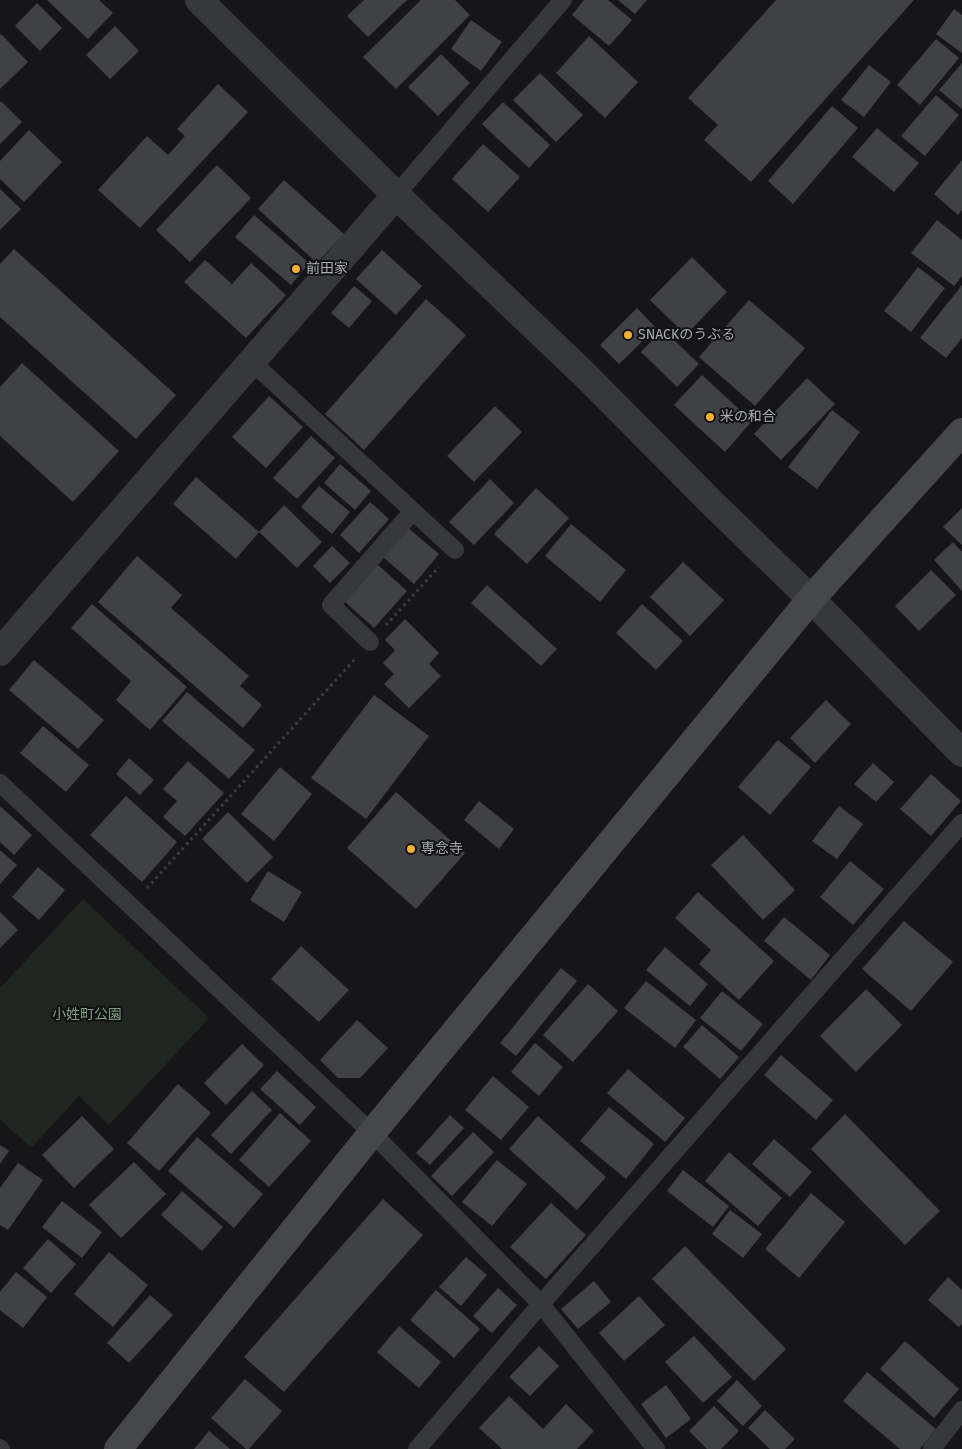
<!DOCTYPE html>
<meta charset="utf-8">
<style>
body{margin:0}
canvas{display:block;background:#161618}
</style>
<canvas width="962" height="1449"></canvas>
<script>
const c = document.querySelector('canvas').getContext('2d');
c.lineJoin = 'round';
function fillPath(path, color) {
  c.fillStyle = color;
  c.fill(path, 'evenodd');
}
function stroke(path, color, width, dash) {
  c.strokeStyle = color;
  c.lineWidth = width;
  c.lineCap = dash ? 'butt' : 'round';
  c.setLineDash(dash || []);
  c.stroke(path);
}
function write(font, color, halo, rows, align = 'center') {
  c.font = font + ' "Fira Sans","Noto Sans JP",sans-serif';
  c.lineWidth = 4;
  c.setLineDash([]);
  c.textBaseline = 'middle';
  c.strokeStyle = halo;
  c.fillStyle = color;
  for (const [text, x, y, turn = 0] of rows) {
    c.save();
    c.translate(x, y);
    c.rotate((+turn || 0) * Math.PI / 180);
    c.textAlign = isNaN(turn) ? turn : align;
    if (halo) c.strokeText(text, 0, 0);
    c.fillText(text, 0, 0);
    c.restore();
  }
}
const green = new Path2D(`
 M83 899 209 1018 109 1125 79 1096 31 1148 0 1119V988Z`);
const building = new Path2D(`
 M47 0H99L113 13 88 39Z
 M364 0H407L368 37 347 16Z
 M421 0H455L470 15 396 89 363 57Z
 M584 0H608L632 20 609 46 572 15Z
 M618 0H647L635 14Z
 M776 0H914L751 182 704 140 718 125 688 98Z
 M37 3 62 28 40 51 15 26Z
 M954 9 962 15V53L936 34Z
 M471 20 502 42 481 71 451 49Z
 M115 26 139 51 110 79 86 55Z
 M1 34 28 62 0 89V35Z
 M589 36 638 82 605 118 556 73Z
 M936 39 959 58 920 105 897 85Z
 M441 54 470 83 438 116 408 87Z
 M962 63V109L939 90Z
 M869 65 891 82 864 117 841 100Z
 M540 73 583 115 556 142 513 100Z
 M218 84 248 112 140 228 98 190 147 136 168 155 185 136 177 129Z
 M936 95 959 115 925 156 901 136Z
 M1 101 22 122 0 144V103Z
 M503 102 550 145 529 168 482 124Z
 M832 106 858 128 793 204 768 181Z
 M877 128 919 163 894 192 852 157Z
 M29 130 62 162 24 202 0 179V161Z
 M483 144 520 177 488 212 452 179Z
 M962 160V210L958 215 934 194Z
 M217 165 251 198 190 262 156 230Z
 M284 180 344 234 317 263 258 209Z
 M0 189 21 209 0 230Z
 M254 215 309 263 291 285 235 237Z
 M937 220 962 240V276L954 286 911 253Z
 M14 249 176 395 136 439 0 317V264Z
 M382 250 422 286 396 315 356 279Z
 M692 257 727 292 686 335 650 300Z
 M205 260 232 284 251 263 286 295 246 338 184 282Z
 M918 267 945 288 911 332 884 311Z
 M962 285V338L946 358 920 338Z
 M354 286 372 301 349 328 331 313Z
 M426 299 466 335 364 450 325 414Z
 M749 300 805 348 755 406 699 357Z
 M637 308 656 328 619 364 600 345Z
 M663 329 699 364 677 387 641 352Z
 M22 363 119 451 73 502 0 436V387Z
 M702 375 752 421 725 452 674 405Z
 M807 378 835 404 781 460 754 434Z
 M269 396 303 427 266 468 232 437Z
 M495 406 522 432 474 482 447 456Z
 M832 410 860 432 817 489 788 467Z
 M311 436 335 458 297 499 273 478Z
 M340 464 371 491 355 510 324 483Z
 M196 477 259 532 284 505 322 542 297 568 259 532 236 559 173 504Z
 M490 479 514 503 474 545 449 522Z
 M319 486 350 512 332 534 301 507Z
 M536 488 569 518 527 564 494 534Z
 M370 502 389 519 359 553 340 535Z
 M962 508V545L943 527Z
 M571 524 626 570 600 602 545 556Z
 M407 527 439 554 414 584 382 556Z
 M953 542 962 552V591L934 560Z
 M332 546 350 563 330 583 313 566Z
 M137 556 182 595 171 608 249 676 240 686 262 705 243 728 98 602Z
 M683 562 724 600 690 636 650 597Z
 M377 564 407 591 374 628 344 601Z
 M931 570 956 595 919 631 895 606Z
 M487 585 557 649 541 666 471 603Z
 M92 604 187 687 150 730 116 700 131 681 71 628Z
 M642 604 683 641 656 670 616 633Z
 M405 619 439 653 429 664 441 676 409 708 384 684 394 674 383 663 395 650 385 640Z
 M34 660 104 720 78 749 9 690Z
 M187 692 255 750 229 779 162 721Z
 M374 695 429 736 366 819 311 778Z
 M826 700 851 724 815 763 790 738Z
 M43 726 89 765 66 792 20 753Z
 M778 740 811 767 770 815 738 787Z
 M129 758 154 780 140 795 116 774Z
 M188 761 224 793 185 836 163 817 177 801 163 789Z
 M873 763 894 782 876 802 854 784Z
 M280 767 312 794 274 841 241 814Z
 M931 774 961 801 931 836 900 809Z
 M396 792 465 853 416 909 347 848Z
 M126 796 177 842 142 882 90 835Z
 M479 801 514 829 499 849 464 820Z
 M0 806 32 835 14 855 0 842Z
 M839 806 863 824 837 859 812 841Z
 M228 812 273 857 247 883 202 839Z
 M743 835 795 890 763 920 711 865Z
 M0 850 17 865 0 884Z
 M850 861 884 889 853 925 820 897Z
 M38 867 65 890 39 920 12 897Z
 M268 871 302 892 284 922 250 900Z
 M698 892 774 961 739 1000 699 964 711 950 675 918Z
 M0 912 18 930 0 948Z
 M784 917 830 955 811 980 764 941Z
 M904 921 953 962 911 1011 862 969Z
 M301 946 349 990 319 1022 271 979Z
 M665 947 708 984 690 1006 646 970Z
 M561 968 577 981 516 1056 500 1043Z
 M646 981 696 1020 675 1048 624 1008Z
 M588 984 618 1011 573 1062 543 1035Z
 M866 989 902 1025 856 1072 820 1036Z
 M722 991 763 1024 741 1051 700 1018Z
 M357 1020 388 1048 360 1078H338L320 1060Z
 M702 1025 739 1057 720 1079 683 1047Z
 M535 1043 563 1067 539 1096 511 1072Z
 M242 1044 264 1065 226 1105 204 1083Z
 M781 1055 833 1100 816 1120 764 1075Z
 M628 1069 685 1118 665 1142 607 1093Z
 M277 1071 316 1107 300 1125 260 1089Z
 M493 1076 529 1107 501 1140 465 1110Z
 M178 1084 211 1113 159 1171 127 1143Z
 M252 1091 272 1110 231 1154 211 1135Z
 M609 1107 654 1144 626 1179 580 1141Z
 M280 1113 311 1141 269 1187 239 1160Z
 M845 1114 940 1211 905 1245 811 1149Z
 M450 1115 464 1128 430 1165 416 1153Z
 M82 1116 114 1149 74 1188 42 1155Z
 M538 1116 606 1177 577 1210 509 1149Z
 M473 1132 494 1152 452 1196 431 1176Z
 M197 1137 263 1194 234 1228 168 1171Z
 M774 1139 812 1172 790 1197 752 1164Z
 M0 1145 9 1151 0 1164Z
 M729 1152 782 1198 758 1226 705 1181Z
 M497 1160 527 1184 492 1226 462 1202Z
 M134 1162 166 1194 121 1238 89 1205Z
 M18 1163 43 1180 8 1230 0 1225V1188Z
 M683 1170 729 1206 713 1227 667 1191Z
 M182 1191 223 1227 202 1251 161 1215Z
 M811 1193 845 1222 799 1278 765 1249Z
 M383 1199 423 1235 284 1392 244 1357Z
 M62 1201 102 1232 82 1258 42 1227Z
 M551 1203 586 1235 546 1279 510 1247Z
 M730 1210 762 1234 743 1258 712 1234Z
 M48 1239 76 1264 51 1293 23 1268Z
 M685 1246 786 1349 754 1381 652 1279Z
 M109 1252 148 1285 113 1327 74 1294Z
 M466 1257 487 1275 461 1306 439 1287Z
 M16 1272 47 1297 23 1328 0 1310V1292Z
 M948 1277 962 1290V1324L959 1327 928 1300Z
 M594 1281 611 1302 578 1329 561 1309Z
 M498 1288 517 1305 492 1333 473 1316Z
 M436 1290 480 1329 454 1358 410 1320Z
 M150 1295 173 1315 129 1363 107 1343Z
 M639 1296 665 1325 624 1361 599 1333Z
 M399 1326 441 1362 419 1388 377 1352Z
 M694 1336 732 1377 703 1403 665 1362Z
 M905 1341 959 1389 934 1418 880 1369Z
 M539 1346 559 1366 530 1396 509 1377Z
 M867 1372 936 1429 920 1449H900L843 1401Z
 M245 1379 282 1411 249 1449H246L211 1418Z
 M737 1380 762 1406 743 1426 717 1401Z
 M666 1385 691 1419 666 1438 641 1404Z
 M509 1396 543 1429 566 1404 594 1431 577 1449H502L479 1428Z
 M714 1406 739 1431 721 1449H707L689 1431Z
 M765 1410 795 1439 785 1449H770L748 1428Z
 M209 1431 230 1449H194Z`);
const path = new Path2D(`
 M386 625 439 567
 M147 888 355 659`);
const lane = new Path2D(`
 M396 195 563 0
 M252 362 455 550
 M370 642 331 605 413 511
 M0 783 372 1133 541 1304 656 1449
 M0 1448 1 1449
 M417 1449 541 1304 962 823
 M932 1449 962 1410`);
const street = new Path2D(`
 M199 0 396 195 583 373 714 505 811 599 962 753
 M0 652 396 195`);
const secondary = new Path2D(`
 M118 1449 372 1133 811 599 962 432`);
const markers = [
 [296,269,5,"#f2b134"],
 [628,335,5,"#f2b134"],
 [710,417,5,"#f2b134"],
 [411,849,5,"#f2b134"]
];
const poiNames = [
 ["前田家",306,269],
 ["SNACKのうぶる",638,335],
 ["米の和合",720,417],
 ["専念寺",421,849]
];
const parkNames = [
 ["小姓町公園",87,1015]
];
fillPath(green, '#1e261f');
fillPath(building, '#404145');
stroke(path, '#3d3f44', 3, [2.5, 4]);
stroke(lane, '#37383d', 18);
stroke(street, '#37383d', 28);
stroke(secondary, '#45474d', 28);
for (const [x, y, r, color] of markers) {
  const dot = new Path2D();
  dot.arc(x, y, r, 0, 2 * Math.PI);
  c.fillStyle = color;
  c.fill(dot);
  stroke(dot, '#111113', 2);
}
write('14px', '#a8adb8', '#111113', poiNames, 'left');
write('14px', '#7fa381', '#111113', parkNames);
</script>
